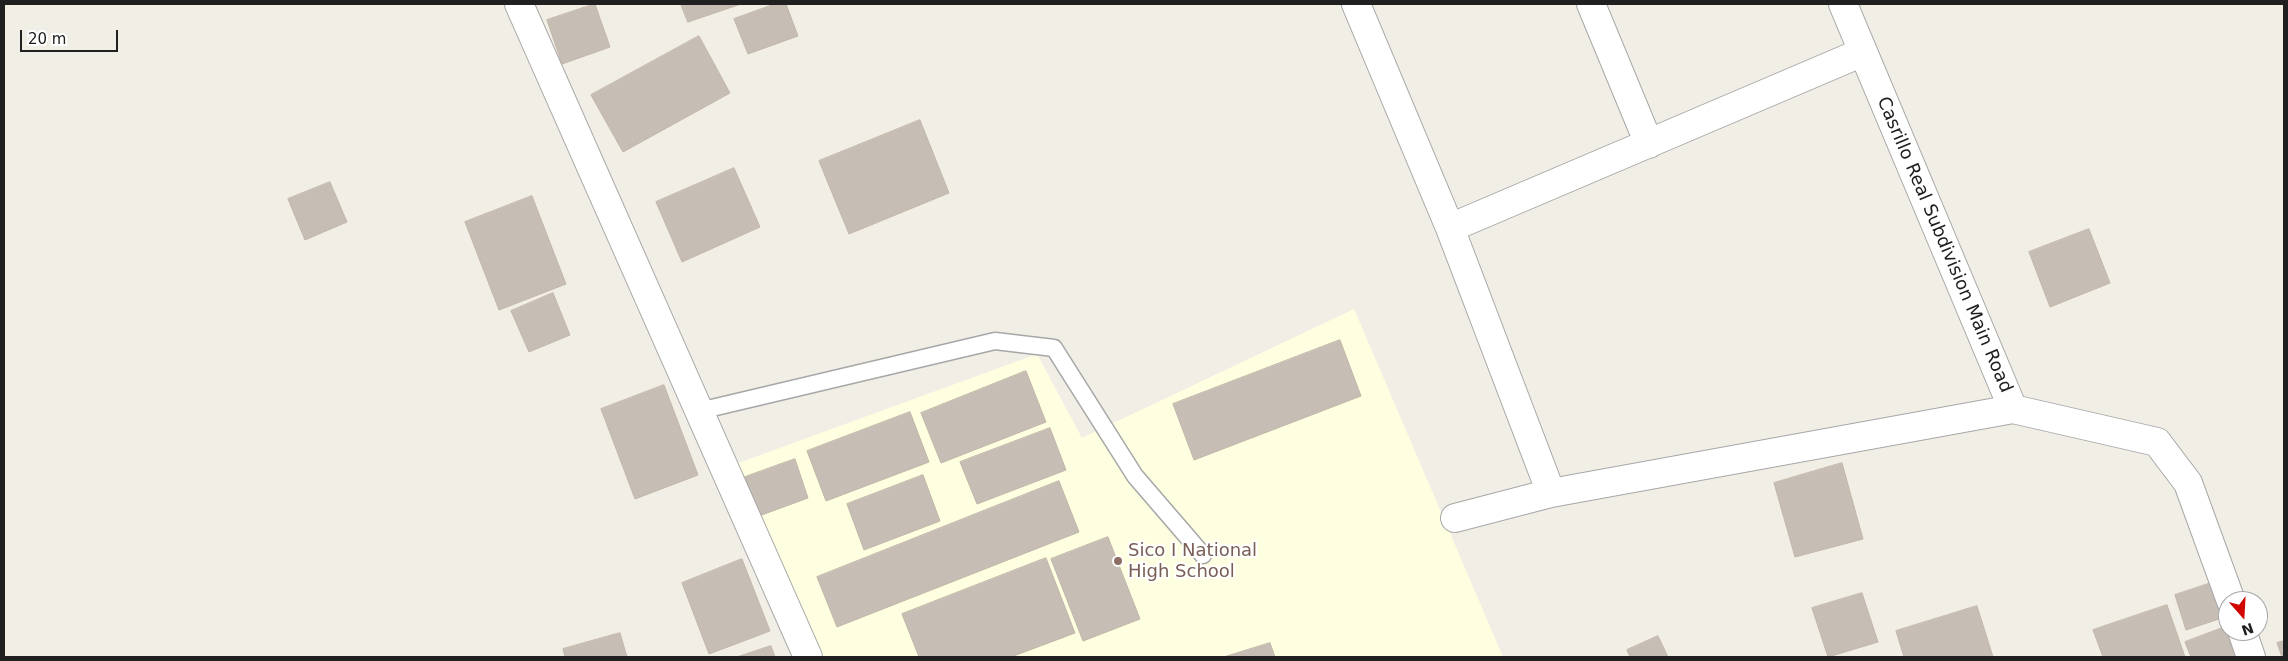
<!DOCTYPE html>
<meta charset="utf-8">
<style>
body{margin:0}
#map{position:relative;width:2288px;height:661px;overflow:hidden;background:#f1eee6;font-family:"DejaVu Sans",sans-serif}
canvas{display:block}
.frame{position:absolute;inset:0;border:5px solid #202020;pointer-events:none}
.north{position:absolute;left:2218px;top:591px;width:50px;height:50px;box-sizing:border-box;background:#fff;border:1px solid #a6a6a6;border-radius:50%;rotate:161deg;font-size:14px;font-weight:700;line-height:20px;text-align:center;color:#202020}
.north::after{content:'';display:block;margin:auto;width:18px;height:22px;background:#d00500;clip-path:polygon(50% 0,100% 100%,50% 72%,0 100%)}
.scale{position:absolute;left:20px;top:30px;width:98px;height:22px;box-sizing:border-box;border:2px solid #202020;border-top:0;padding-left:6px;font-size:15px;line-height:18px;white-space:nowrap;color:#202020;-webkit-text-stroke:4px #fff;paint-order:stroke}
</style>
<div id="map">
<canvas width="2288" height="661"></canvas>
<div class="frame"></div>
<div class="north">N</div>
<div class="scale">20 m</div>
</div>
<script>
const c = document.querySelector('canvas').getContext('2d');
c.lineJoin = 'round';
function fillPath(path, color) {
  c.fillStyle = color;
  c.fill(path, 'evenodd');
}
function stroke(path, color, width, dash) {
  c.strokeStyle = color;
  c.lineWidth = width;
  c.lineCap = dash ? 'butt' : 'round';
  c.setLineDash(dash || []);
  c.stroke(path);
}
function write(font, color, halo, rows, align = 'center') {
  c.font = font + ' "DejaVu Sans",sans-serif';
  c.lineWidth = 4;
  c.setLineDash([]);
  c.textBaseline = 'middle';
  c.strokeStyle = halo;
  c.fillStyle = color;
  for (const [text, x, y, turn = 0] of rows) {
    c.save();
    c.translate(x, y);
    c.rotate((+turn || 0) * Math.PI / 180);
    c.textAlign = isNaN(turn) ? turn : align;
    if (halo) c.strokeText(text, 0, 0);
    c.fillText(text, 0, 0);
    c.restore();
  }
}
const education = new Path2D(`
 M1354 309 1503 657H816L733 465 1037 354 1082 438Z`);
const building = new Path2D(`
 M595 4 610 47 562 64 547 20Z
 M681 4H741L688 22Z
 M775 4H786L798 36 748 54 734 19Z
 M699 36 730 93 623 152 591 95Z
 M920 120 949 193 849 234 819 161Z
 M734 168 760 227 682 262 656 202Z
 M330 182 347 222 305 240 288 199Z
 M532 196 566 284 499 310 465 222Z
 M2089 229 2110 283 2050 307 2029 252Z
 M553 293 570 335 529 352 511 311Z
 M1340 340 1361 396 1194 460 1173 404Z
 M1026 371 1046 422 941 463 921 413Z
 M664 385 698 475 635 499 601 409Z
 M910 412 929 462 826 501 807 451Z
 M1050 428 1066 470 977 504 960 462Z
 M795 459 808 498 759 516 745 477Z
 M1842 463 1863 539 1795 557 1774 483Z
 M923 475 940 521 864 550 847 504Z
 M1059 481 1079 532 837 627 817 577Z
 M1108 537 1140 619 1083 641 1051 559Z
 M1046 558 1075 633 1011 657H919L902 614Z
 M742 559 770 631 709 654 682 583Z
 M2214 582 2225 617 2186 630 2175 595Z
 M1862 593 1878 642 1828 657 1812 608Z
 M2167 605 2185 657H2103L2093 630Z
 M1977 606 1993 657H1904L1896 631Z
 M2225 627 2236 657H2191L2185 642Z
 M620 633 627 657H565L563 649Z
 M1658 636 1668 657H1630L1627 650Z
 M2284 641V657H2282L2277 643Z
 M1270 643 1275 657H1224Z
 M771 646 775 657H737Z`);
const service = new Path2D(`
 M699 411 995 341 1054 348 1135 476 1203 555`);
const minor = new Path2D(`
 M1356 4 1450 228 1551 493
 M1591 4 1649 144
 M1843 4 2013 409
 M1450 228 1863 52
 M1455 518 1551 493 2013 409 2157 442 2188 483 2231 601
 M2242 631 2251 657`);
const tertiary = new Path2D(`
 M519 4 808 657`);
const markers = [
 [1118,561,5,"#8d6e63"]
];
const streetNames = [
 ["Casrillo Real Subdivision Main Road",1944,245,67]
];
const educationNames = [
 ["Sico Ⅰ National",1128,551],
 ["High School",1128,572]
];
fillPath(education, '#feffe1');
fillPath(building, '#c6beb5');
stroke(building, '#c3b5a8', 1);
stroke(service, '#a7a7a7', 19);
stroke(minor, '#a7a7a7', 30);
stroke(tertiary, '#a7a7a7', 30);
stroke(service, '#fff', 16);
stroke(minor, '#fff', 28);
stroke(tertiary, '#fff', 28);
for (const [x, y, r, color] of markers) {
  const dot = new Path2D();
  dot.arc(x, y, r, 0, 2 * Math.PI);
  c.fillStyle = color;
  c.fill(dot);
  stroke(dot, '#fff', 2);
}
write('18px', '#202020', '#fff', streetNames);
write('18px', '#785e54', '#fff', educationNames, 'left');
</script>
